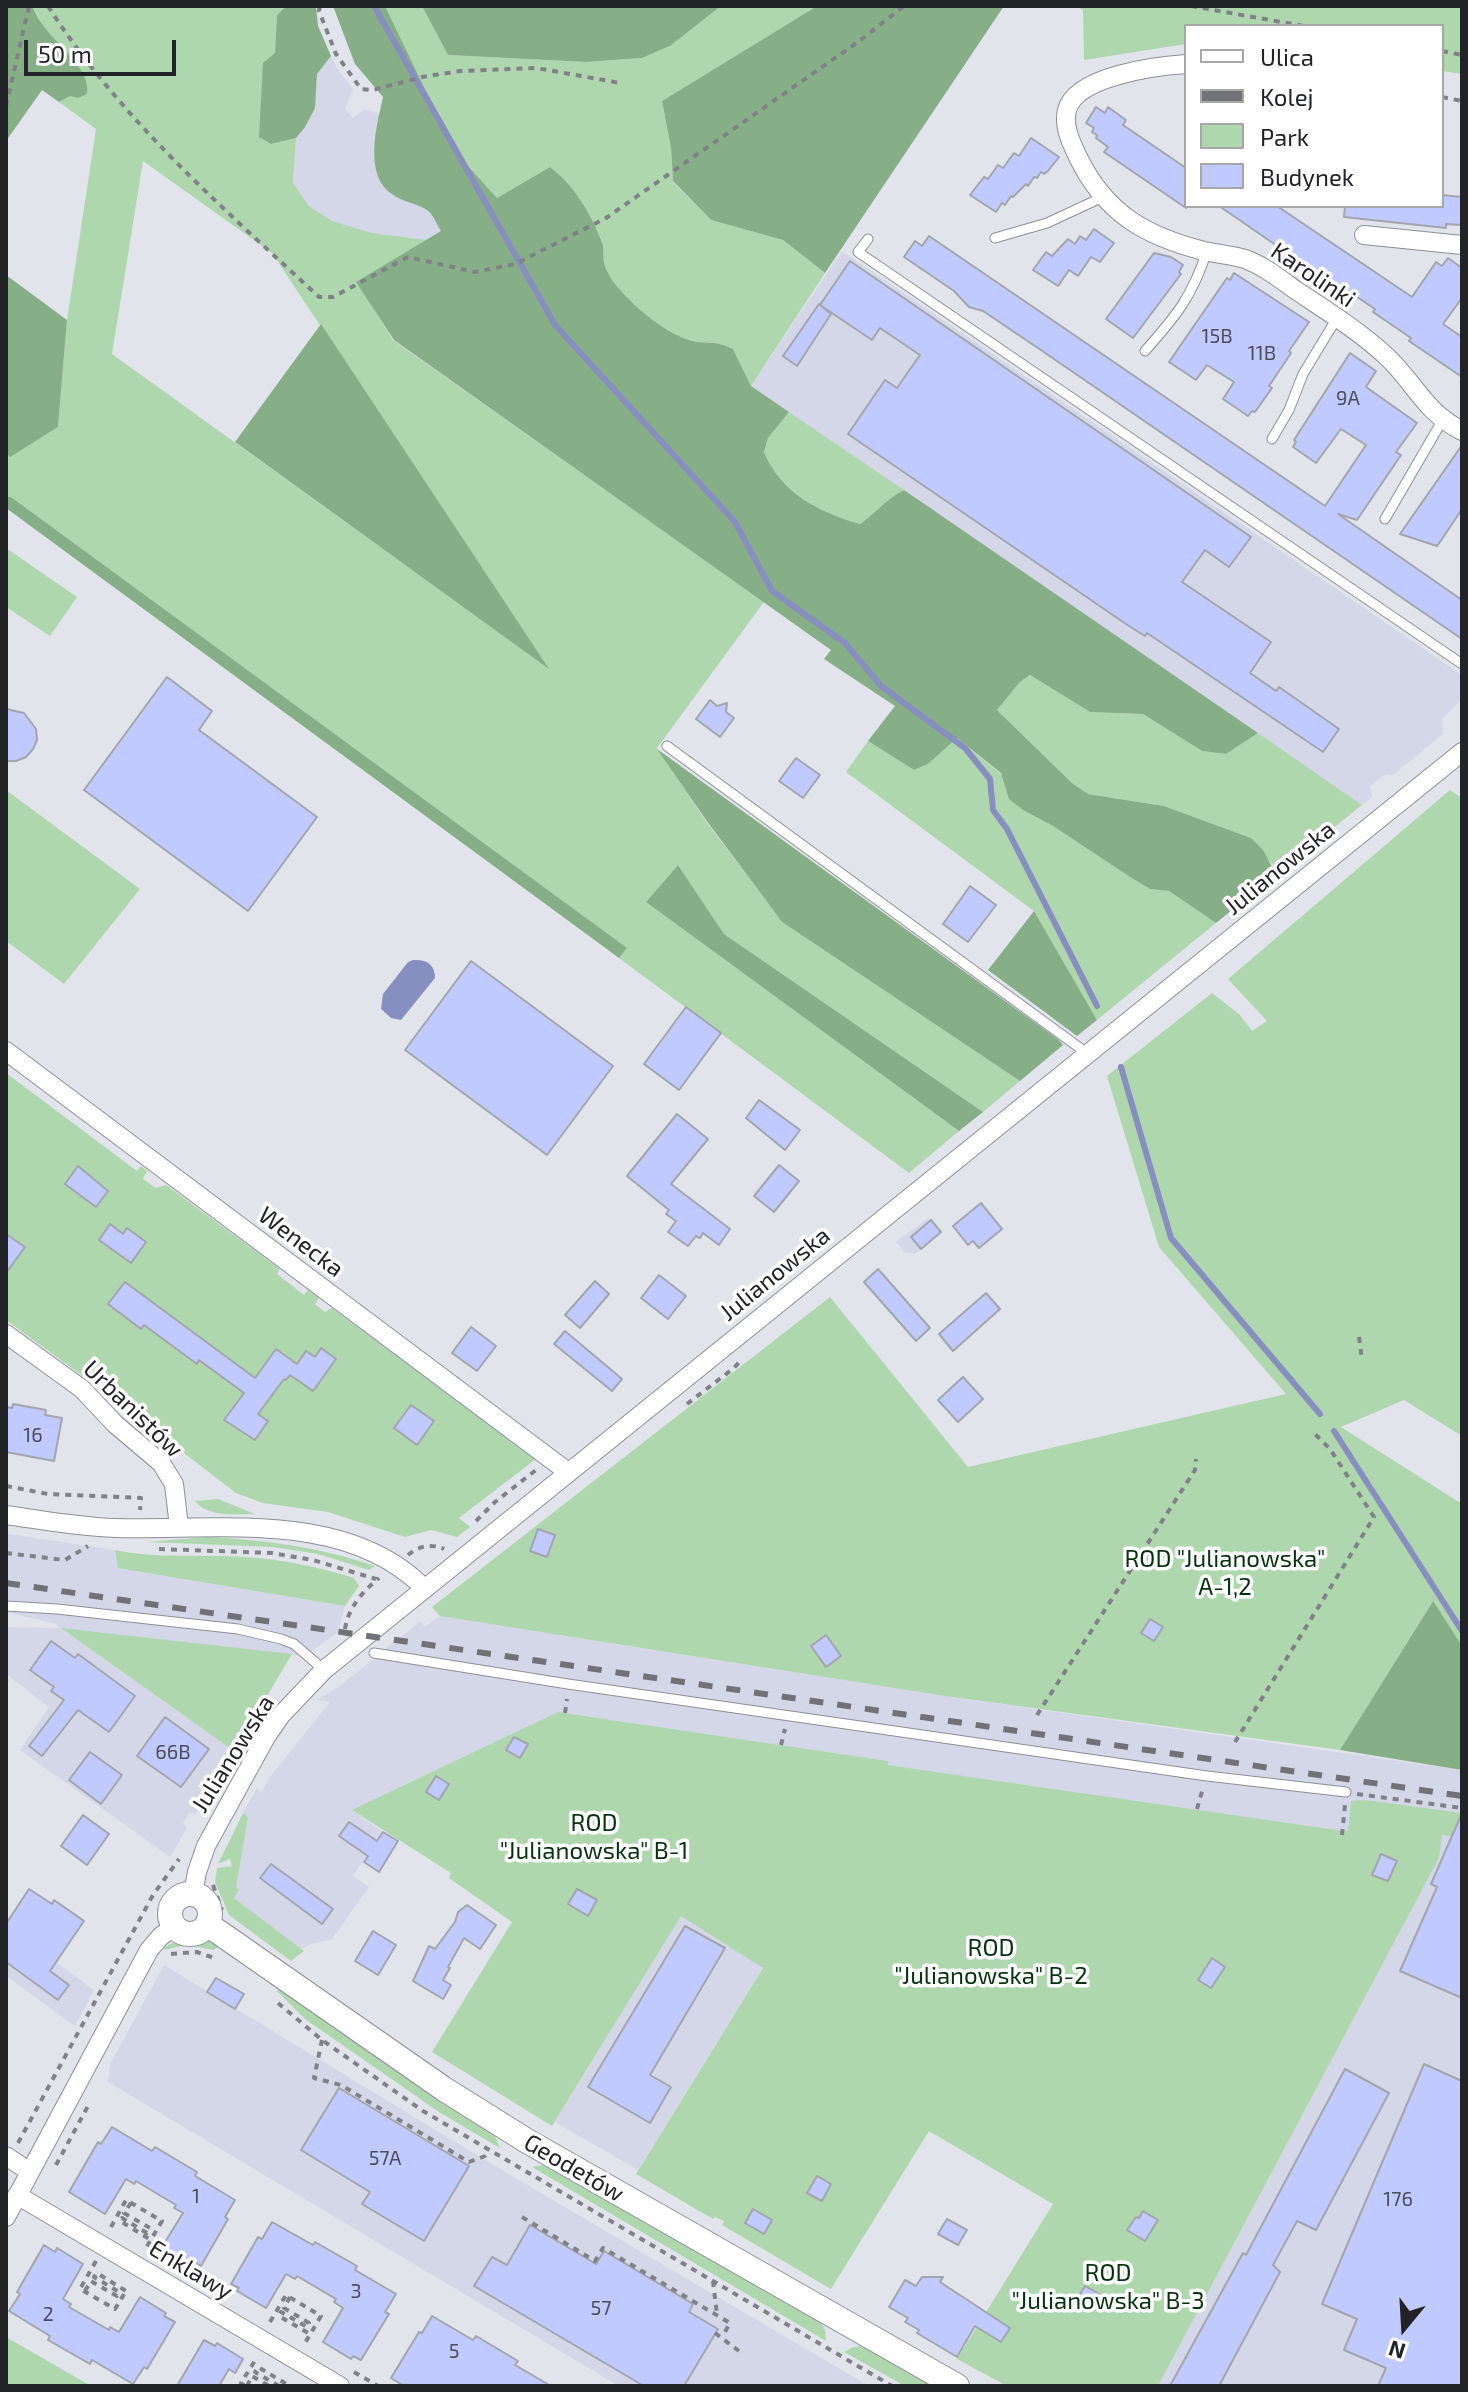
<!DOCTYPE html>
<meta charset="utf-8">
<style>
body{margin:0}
#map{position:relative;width:1468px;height:2392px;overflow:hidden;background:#e2e4ec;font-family:"Exo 2",sans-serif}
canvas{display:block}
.frame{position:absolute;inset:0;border:8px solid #222326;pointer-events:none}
.legend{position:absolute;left:1184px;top:24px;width:260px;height:184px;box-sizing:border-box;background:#fff;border:2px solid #a7a7a8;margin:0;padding:10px 14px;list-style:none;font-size:24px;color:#222326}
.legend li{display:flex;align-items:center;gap:16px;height:40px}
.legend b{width:40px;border:2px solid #a7a7a8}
.north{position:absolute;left:1364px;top:2288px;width:80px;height:80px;-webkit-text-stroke:6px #fff;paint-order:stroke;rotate:198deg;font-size:22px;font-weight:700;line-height:32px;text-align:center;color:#222326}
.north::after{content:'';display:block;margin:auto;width:28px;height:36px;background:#222326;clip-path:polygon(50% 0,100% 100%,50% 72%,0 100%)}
.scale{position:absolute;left:24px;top:40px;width:152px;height:36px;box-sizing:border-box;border:4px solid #222326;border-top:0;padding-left:10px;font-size:24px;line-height:28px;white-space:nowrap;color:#222326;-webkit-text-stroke:6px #fff;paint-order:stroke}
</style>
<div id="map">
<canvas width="1468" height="2392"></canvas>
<div class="frame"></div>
<ul class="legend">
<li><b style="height:10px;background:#fff"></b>Ulica</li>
<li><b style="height:10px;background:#717277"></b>Kolej</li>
<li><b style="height:22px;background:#aed7ae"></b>Park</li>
<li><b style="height:22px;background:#c1cafe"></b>Budynek</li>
</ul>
<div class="north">N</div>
<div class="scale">50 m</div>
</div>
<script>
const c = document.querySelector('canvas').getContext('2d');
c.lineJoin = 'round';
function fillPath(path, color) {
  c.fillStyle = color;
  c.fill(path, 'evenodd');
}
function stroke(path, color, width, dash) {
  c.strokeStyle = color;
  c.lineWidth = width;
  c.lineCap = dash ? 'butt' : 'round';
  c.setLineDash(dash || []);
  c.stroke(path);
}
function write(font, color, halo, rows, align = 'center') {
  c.font = font + ' "Exo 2",sans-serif';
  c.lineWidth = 7;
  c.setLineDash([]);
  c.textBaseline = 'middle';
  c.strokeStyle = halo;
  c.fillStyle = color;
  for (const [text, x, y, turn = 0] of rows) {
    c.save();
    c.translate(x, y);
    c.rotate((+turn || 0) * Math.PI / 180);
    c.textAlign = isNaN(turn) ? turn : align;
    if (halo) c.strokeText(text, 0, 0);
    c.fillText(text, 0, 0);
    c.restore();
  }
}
const built = new Path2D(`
 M331 56 338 70 353 89 345 109 353 118 364 109 379 114 375 159 380 180 388 192 428 210 442 231 427 240 372 233 332 221 309 206 293 183 296 138 315 108 317 74Z
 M842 251 1462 675V699L1442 719 1443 734 1393 775 1386 774 1370 786 1372 797 1362 805 751 386Z
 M928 1218 941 1232 916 1254 904 1252 896 1242Z
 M9 1534 115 1550 118 1568 345 1606 338 1632 303 1658 292 1654 204 1801 195 1814 190 1812 183 1823 187 1828 170 1857 20 1750 49 1707 6 1674V1627L60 1628 56 1624 6 1612V1537Z
 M440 1616 945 1696 1462 1770V2386H1158L1439 1858 1440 1845 887 1765V1761L558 1712 353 1811 382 1831 353 1876 369 1887 332 1939 311 1944 301 1949 234 1898 239 1890 236 1887 247 1817 243 1813 257 1788 261 1793 270 1777 330 1702 317 1700 341 1685 393 1643 400 1641 401 1637 420 1621 425 1627Z
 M681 1915 763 1967 638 2170 555 2122Z
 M6 1925 94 1990 75 2026 6 1976Z
 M164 1965 485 2160 869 2386H619L108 2082 110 2064Z`);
const green = new Path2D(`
 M32 6H286L277 15 271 144 296 138 293 183 309 206 332 221 372 233 427 240 357 282 393 340 764 602 657 748 705 820 782 922 1020 1081 983 1112 724 934 678 865 646 902 959 1131 909 1173 619 958 626 948 11 497H6V453L10 456 58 427 67 320 96 129 59 102 70 96 76 64 44 27ZM143 161 272 253 547 667 112 354Z
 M385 6H422L448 55 586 62 642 58 670 46 721 6H817L662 101 671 148 673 182 711 220 783 240 825 273 751 386 733 349C718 342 714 343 698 342 682 340 661 327 649 317 634 305 611 284 605 266 602 258 605 249 602 241 591 213 574 185 550 167L497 198 468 166 424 87Z
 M1076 6H1462V74L1442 71V26H1186V44L1084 60 1083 10Z
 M789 412 904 490C886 499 876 513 860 524 819 512 782 493 764 452L768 438Z
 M6 548 77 597 50 636 6 607Z
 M1030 675 1090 712 1143 714 1202 751 1226 754 1258 733 1362 805 1276 874 1272 864 1251 838 1164 806 1088 794 1072 783 997 710 1020 682Z
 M957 738 1001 774 1023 810 1053 826 1130 877 1150 889 1169 891 1216 923 1097 1020 1034 911 846 772 868 741 914 770 928 764Z
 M6 790 140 889 64 984 6 941Z
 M1450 790 1462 798V1436L1404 1400 1341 1427 1462 1504V1646L1432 1602 1340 1750 945 1696 440 1616 432 1607 830 1297 968 1467 1286 1394 1159 1247 1107 1076 1212 993 1240 1015 1252 1031 1267 1021 1228 979Z
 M6 1073 137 1171 141 1166 147 1171 143 1179 156 1188 166 1185 280 1269 277 1274 304 1295 308 1290 319 1298 315 1304 325 1312 332 1308 536 1459 459 1518 470 1527 457 1537 431 1530 405 1537 328 1512 263 1503 236 1493 111 1397C107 1383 101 1379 87 1379L6 1320Z
 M218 1499 255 1514C235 1514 209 1518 195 1501Z
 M208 1537C266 1540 319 1547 375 1566L369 1570 318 1554 273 1547 147 1542Z
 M115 1550C157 1559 201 1554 244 1557 282 1559 318 1567 354 1578L359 1586 345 1606 118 1568Z
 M61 1628 292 1654 234 1751Z
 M558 1712 888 1761V1765L1344 1831H1348L1351 1801 1366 1800 1462 1813V1837L1442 1835 1439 1858 1158 2386H1007L957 2359 1053 2204 929 2131 831 2289 722 2225 724 2221 715 2217 713 2219 636 2174 763 1968 681 1916 552 2126 432 2052 512 1922 449 1878 451 1873 352 1810Z
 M243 1813 248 1817 236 1887 239 1890 234 1898 304 1951 291 1961 229 1915 215 1882 217 1868 232 1866 230 1859 218 1864Z
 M178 1940H210L221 1944 214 1950C196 1947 185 1943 167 1950L163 1948Z
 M282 1987 493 2132 500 2148 439 2112 305 2019 277 1991Z
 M544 2165 819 2319 825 2330 826 2341 532 2167Z
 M6 2337 91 2386H6Z
 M864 2346 937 2386H905L844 2352 853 2347Z`);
const forest = new Path2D(`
 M6 6H32C36 14 40 22 46 29 59 46 91 70 87 94L78 98 70 96 59 102 42 90 6 141Z
 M286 6H316L318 26 331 56 317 74 315 108 305 127 296 138 271 144 259 137 263 63 275 53 277 15Z
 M333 6H385L424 87 468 166 497 198 550 167C574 185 591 213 602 242 605 249 602 258 605 266 611 284 634 305 649 317 661 327 682 340 698 342 714 343 718 342 733 349L751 386 789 412 768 438 764 452C781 493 819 512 860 524 876 513 886 499 904 490L1258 733 1226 754 1202 751 1143 714 1090 712 1030 675 1020 682 997 710 1072 783 1088 794 1164 806 1251 838 1263 850 1276 874 1216 923 1169 891 1150 889 1130 877 1053 826 1023 810 1009 799 1001 773 957 738 928 764 914 770 868 741 895 706 824 659 831 650 394 340 356 282 441 231C437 225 433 214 427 210 417 203 402 202 392 194 363 175 377 124 383 97L355 64Z
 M422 6H721L670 46 642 58 586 62 448 55Z
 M817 6H1004L825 273 783 240 711 220 673 181 671 148 662 101Z
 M6 275 67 320 58 427 10 457 6 453Z
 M321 324 549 669 235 442Z
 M6 497H11L627 948 619 958 6 508Z
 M657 749 1059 1040 1063 1045 1020 1081 782 922 706 820Z
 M678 865 724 934 983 1112 959 1131 646 902Z
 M1034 911 1097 1020 1077 1036 988 970Z
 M1433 1601 1462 1646V1770L1340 1750Z`);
const water = new Path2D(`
 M413 960C426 959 435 964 435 978L401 1020 391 1018 381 1009 383 994 408 962Z`);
const stream = new Path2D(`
 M374 6 555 325 735 522 772 591 845 643 881 686 965 748 990 779 993 810 1007 829 1097 1006
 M1121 1067 1171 1238 1320 1414
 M1334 1431 1462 1631`);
const building = new Path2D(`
 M1096 107 1105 113 1108 107 1126 120 1123 125 1186 168V208L1104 152 1108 147 1096 138 1097 135 1092 132 1094 128 1086 123Z
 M1031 138 1059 157 1048 171 1044 174 1041 172 1037 178 1034 177 1028 186 1026 184 1013 197 1011 196 1005 205 1002 203 996 212 970 195 984 177 988 179 998 165 1003 168 1014 153 1019 156Z
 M1442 195 1462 197V225L1446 224V228L1344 217 1345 206H1442Z
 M1219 206H1277L1412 297 1436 262 1442 266 1448 258 1462 268V298L1443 324 1462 337V377L1409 341 1411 338 1373 312 1375 309 1339 285 1337 287Z
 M1094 229 1114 243 1100 262 1091 257 1078 276 1069 270 1058 286 1033 270 1046 252 1052 256 1068 239 1075 244 1080 236 1086 240Z
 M929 236 1325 506 1366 445 1341 429 1316 463 1293 447 1296 442 1294 440 1350 353 1376 371 1366 387 1417 423 1396 452 1401 455 1357 520 1338 514 1462 600V639L1035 346 983 311 969 307 954 291 904 257 915 241 922 246Z
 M1154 253 1171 257 1183 265 1179 272 1181 274 1133 338 1106 319Z
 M850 261 1251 537 1229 567 1205 550 1182 582 1271 642 1250 673 1276 691 1279 687 1339 729 1323 752 1147 633 1145 636 1129 626 848 434 885 380 897 388 920 355 880 328 872 340 820 305Z
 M1234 273 1309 322 1289 351 1291 353 1269 386 1272 388 1255 412 1252 411 1248 416 1223 399 1234 382 1207 365 1196 380 1169 362 1227 278 1230 280Z
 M819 304 831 314 797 366 783 356Z
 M1462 445V509L1442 539 1437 546 1400 534Z
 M167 677 212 711 199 730 317 817 248 911 84 790Z
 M710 700 717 706 727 703 726 712 734 718 720 737 696 719Z
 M6 709 24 713 36 729 37 740 33 749 26 757 16 761H6Z
 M796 758 820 775 803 798 779 781Z
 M970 886 996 905 968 942 943 924Z
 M471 961 613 1066 547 1155 405 1050Z
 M686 1007 721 1033 679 1090 644 1064Z
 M759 1100 800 1130 785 1150 746 1118Z
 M677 1114 708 1139 671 1184 730 1229 719 1245 703 1233 700 1238 696 1236 688 1246 668 1232 676 1221 666 1214 669 1210 627 1176Z
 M779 1165 799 1181 774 1212 754 1196Z
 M78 1166 108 1191 96 1207 65 1184Z
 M981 1203 1002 1229 979 1248 973 1241 968 1245 953 1226Z
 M931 1220 941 1232 921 1249 911 1237Z
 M110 1224 123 1234 127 1228 146 1242 131 1263 99 1240Z
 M6 1234 25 1247 6 1273Z
 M878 1269 930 1328 916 1341 864 1282Z
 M659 1275 686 1296 668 1319 641 1298Z
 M595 1281 609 1294 580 1328 565 1315Z
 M125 1282 255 1378 276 1349 297 1364 306 1351 315 1357 321 1348 336 1359 313 1391 290 1375 286 1380 284 1379 258 1414 268 1421 255 1440 224 1420 244 1393 199 1360 197 1364 144 1325 141 1329 108 1304Z
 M986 1293 1000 1309 953 1351 939 1334Z
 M471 1327 496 1346 477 1371 452 1353Z
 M565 1331 622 1379 612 1391 554 1344Z
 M963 1377 983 1399 958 1422 938 1400Z
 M13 1404 46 1410 45 1415 62 1418 54 1461 6 1452V1407L12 1408Z
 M411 1405 434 1421 417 1445 394 1428Z
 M538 1529 555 1535 547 1557 530 1551Z
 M1150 1619 1163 1627 1154 1641 1141 1633Z
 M826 1635 841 1656 826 1667 811 1646Z
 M51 1641 75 1658 78 1654 135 1696 109 1732 78 1710 42 1756 29 1746 64 1700 51 1691 54 1687 30 1670Z
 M165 1717 209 1749 181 1787 137 1756Z
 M514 1737 528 1744 520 1758 506 1750Z
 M90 1752 122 1775 101 1804 69 1780Z
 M436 1776 449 1784 439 1800 426 1792Z
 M1462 1813V1998L1400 1971 1437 1887 1431 1884Z
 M83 1815 109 1834 87 1865 61 1846Z
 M349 1822 377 1841 383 1832 398 1841 379 1872 364 1862 368 1856 339 1836Z
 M1381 1854 1397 1861 1388 1881 1372 1875Z
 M271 1864 333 1909 322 1924 260 1878Z
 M29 1889 52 1904 54 1900 84 1921 50 1971 69 1985 58 2000 6 1962V1924Z
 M577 1889 597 1900 588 1916 568 1904Z
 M467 1905 496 1925 480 1949 464 1938 448 1967 450 1968 443 1980 451 1985 443 1999 413 1981 429 1946 435 1949 455 1922 458 1912Z
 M685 1926 725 1948 650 2075 671 2087 650 2123 588 2087Z
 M373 1931 396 1945 378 1975 355 1961Z
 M1212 1958 1225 1967 1211 1988 1198 1980Z
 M216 1978 244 1994 235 2009 207 1992Z
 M1424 2064 1462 2081V2386H1378L1386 2368 1344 2350 1357 2319 1322 2304Z
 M1345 2069 1389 2093 1316 2230 1297 2221 1273 2265 1280 2272 1219 2386H1170L1243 2253 1246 2255Z
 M339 2088 469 2166 424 2241 362 2204 370 2192 301 2150Z
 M112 2127 152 2151 155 2147 197 2172 195 2176 235 2200 225 2217 228 2219 201 2266 193 2261 191 2264 162 2247 183 2213 174 2208 176 2205 136 2181 134 2184 126 2179 105 2214 69 2192 98 2142 101 2144Z
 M817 2176 831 2184 822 2201 807 2193Z
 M753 2209 772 2220 764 2234 745 2223Z
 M1143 2211 1158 2220 1145 2241 1127 2230 1136 2217 1139 2218Z
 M947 2219 967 2230 958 2245 938 2234Z
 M272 2222 313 2245 315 2242 357 2266 355 2270 396 2294 385 2312 389 2314 361 2360 353 2356 351 2359 323 2342 343 2308 334 2302 336 2299 297 2276 295 2279 286 2274 266 2308 237 2291 239 2288 231 2284 258 2237 262 2239Z
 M530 2225 596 2264 604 2251 693 2304 689 2312 718 2329 684 2386H644L474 2286 492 2257 507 2265Z
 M44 2245 55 2252 57 2248 83 2264 63 2299 71 2304 69 2307 109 2330 110 2327 119 2332 140 2297 166 2313 164 2316 175 2322 147 2369 144 2367 133 2384 92 2360 90 2364 48 2340 50 2336 9 2311 20 2294 17 2292Z
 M922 2277H943L940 2282 1010 2328 1001 2342 975 2326 957 2357 917 2333 919 2330 905 2322 908 2318 889 2307 905 2280 916 2286Z
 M1085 2286 1103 2296 1096 2310 1077 2299Z
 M432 2316 473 2340 476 2336 518 2361 515 2365 551 2386H404L391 2378 419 2332 422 2333Z
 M204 2340 215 2346 217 2343 243 2359 235 2373 229 2369 219 2386H177Z`);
const path = new Path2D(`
 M48 6C120 119 222 207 319 297H333L408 257 475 272 515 264 606 218 858 42 904 6
 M320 6 319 11 336 54 361 89 373 90 422 77 460 71 537 68 620 83
 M1191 6 1304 26
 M1442 51 1462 55
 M1442 97 1462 101
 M6 106 29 6
 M1359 1337 1362 1360
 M687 1404 734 1368 742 1359
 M6 1486 48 1494 141 1498 140 1510
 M476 1521 495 1502 536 1470
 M159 1549 272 1553 313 1560 376 1579
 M6 1553 65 1560 88 1546
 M408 1555C419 1546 431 1543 444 1549
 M345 1629C348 1608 363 1591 379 1578
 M565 1713 567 1699
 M1037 1715 1195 1470 1196 1459
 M1235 1742 1374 1517 1330 1449 1314 1433
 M781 1745 785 1729
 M1357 1794 1462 1808
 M1197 1809 1203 1788
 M1342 1835 1345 1805
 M213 1885 222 1910
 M171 1954 197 1952 217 1959
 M278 2003 322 2040 423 2111 892 2386
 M322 2040 314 2078 341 2085 469 2162 485 2156 489 2151
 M18 2143 153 1895 179 1859
 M56 2165 88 2106
 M131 2203 124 2213 150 2228 147 2233 122 2218 120 2221 151 2240
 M522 2217 595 2261 603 2248 730 2323 722 2337
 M111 2227 126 2200 162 2221 146 2248
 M96 2261 80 2289 115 2309 126 2291
 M713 2281 717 2315
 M85 2291 91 2281 117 2296 119 2292 94 2277 97 2273 126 2291
 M290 2297 284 2308 309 2323 307 2327 281 2312 279 2316 310 2334
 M270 2322 286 2295 321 2316 305 2343
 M715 2333 743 2354
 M354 2372 378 2386
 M245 2386 241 2383 256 2359
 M247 2386 252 2376 269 2386
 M279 2386 255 2372 258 2367 288 2385`);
const service = new Path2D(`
 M995 238 1047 223 1103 197
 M868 239 858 252 1462 664
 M1145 351C1176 316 1192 297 1207 251
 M1272 439 1289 410 1303 374 1337 318
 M1385 519 1442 421
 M667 746 1088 1054
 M6 1606 57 1609 238 1629 281 1639 294 1644 324 1670
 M374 1653 568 1684 1207 1776 1346 1792`);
const minor = new Path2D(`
 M1186 64C1156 66 1076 76 1067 110 1063 127 1071 142 1078 157 1105 213 1145 236 1204 251 1218 254 1232 255 1245 259 1264 266 1280 279 1297 291 1327 311 1359 331 1385 355 1415 382 1423 411 1462 431
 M1364 235 1462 245
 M6 1051 568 1472
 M6 1334 82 1389 115 1424 161 1463 174 1484 179 1527
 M6 1515C42 1520 78 1527 115 1528 216 1531 345 1509 423 1587
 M193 1894 197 1872 206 1846 266 1737 281 1715 324 1670 1462 752
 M6 2156 30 2172
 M17 2195 340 2386
 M6 2217 149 1950 161 1936 175 1927`);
const tertiary = new Path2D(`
 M170 1914a20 20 0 1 1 40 0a20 20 0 1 1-40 0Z
 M207 1924 444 2089 527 2141 957 2386`);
const rail = new Path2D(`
 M6 1583 1462 1796`);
const numberNames = [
 ["15B",1217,336],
 ["11B",1262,353],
 ["9A",1348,398],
 ["16",33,1435],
 ["66B",173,1752],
 ["57A",385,2158],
 ["1",196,2196],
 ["176",1398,2199],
 ["3",356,2291],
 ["57",601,2308],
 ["2",48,2314],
 ["5",454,2351]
];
const streetNames = [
 ["Karolinki",1313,275,34],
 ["Julianowska",1280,868,-39],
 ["Wenecka",301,1242,37],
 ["Julianowska",775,1274,-39],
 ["Urbanistów",133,1409,44],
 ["Julianowska",233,1754,-58],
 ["Geodetów",574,2168,30],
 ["Enklawy",191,2270,31]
];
const parkNames = [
 ["ROD \"Julianowska\"",1225,1559],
 ["A-1,2",1225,1587],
 ["ROD",594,1823],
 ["\"Julianowska\" B-1",594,1851],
 ["ROD",991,1948],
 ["\"Julianowska\" B-2",991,1976],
 ["ROD",1108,2273],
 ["\"Julianowska\" B-3",1108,2301]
];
fillPath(built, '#d4d7e7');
fillPath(green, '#aed7ae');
fillPath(forest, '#86af87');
fillPath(water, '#868fbf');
stroke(stream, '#868fbf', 6);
fillPath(building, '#c1cafe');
stroke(building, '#a3a5ac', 2);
stroke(service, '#8d8f96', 11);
stroke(minor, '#8d8f96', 20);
stroke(tertiary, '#8d8f96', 26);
stroke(path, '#808287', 4, [6, 6]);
stroke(service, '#fff', 9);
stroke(minor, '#fff', 18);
stroke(tertiary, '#fff', 24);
stroke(rail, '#717277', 6, [14, 14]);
write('20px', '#4a4d5c', null, numberNames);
write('24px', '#222326', '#fff', streetNames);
write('24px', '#04330b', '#fff', parkNames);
</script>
